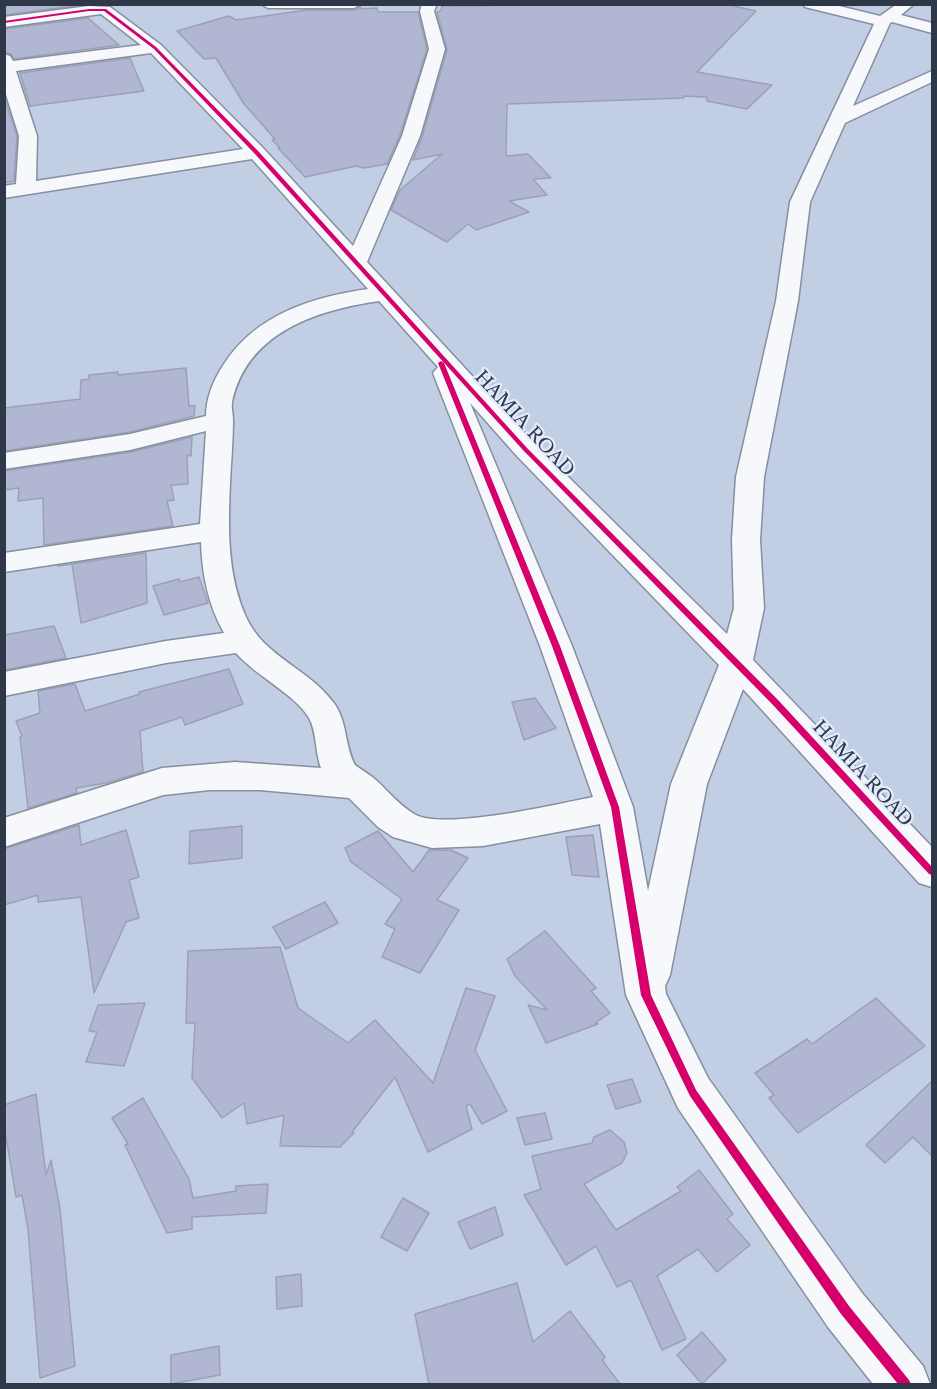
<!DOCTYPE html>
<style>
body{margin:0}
#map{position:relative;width:937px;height:1389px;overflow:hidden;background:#c2cee4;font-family:"Libre Baskerville",serif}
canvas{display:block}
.frame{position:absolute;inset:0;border:6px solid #2e3848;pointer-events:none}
</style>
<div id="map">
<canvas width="937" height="1389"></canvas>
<div class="frame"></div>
</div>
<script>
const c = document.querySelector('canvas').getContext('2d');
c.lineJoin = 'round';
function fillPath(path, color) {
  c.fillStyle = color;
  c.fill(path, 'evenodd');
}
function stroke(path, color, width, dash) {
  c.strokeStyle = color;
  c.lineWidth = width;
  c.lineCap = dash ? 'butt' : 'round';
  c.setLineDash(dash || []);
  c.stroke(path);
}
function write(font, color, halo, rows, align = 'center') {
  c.font = font + ' "Libre Baskerville",serif';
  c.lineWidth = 4.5;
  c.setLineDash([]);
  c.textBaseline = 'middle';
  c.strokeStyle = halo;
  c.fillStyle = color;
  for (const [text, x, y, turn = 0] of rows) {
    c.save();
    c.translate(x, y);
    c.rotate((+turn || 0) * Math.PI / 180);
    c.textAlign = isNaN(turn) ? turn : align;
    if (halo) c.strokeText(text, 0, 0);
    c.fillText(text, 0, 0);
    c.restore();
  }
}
const building = new Path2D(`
 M4 4H73L74 6 4 15Z
 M725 4 756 11 697 72 772 85 747 109 707 101V97L683 96 684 98 507 104 506 156 528 154 551 178 533 179 547 195 509 201 529 212 476 230 468 224 447 242 391 210 400 190 442 154 413 160 422 137 447 50 437 12 441 11 442 6Z
 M361 7 360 9 377 8 378 12H418L427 49 400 135 387 164 364 168 356 166 305 177 278 148H280L272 140 275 139 244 104 216 58 204 59 177 31 229 16 236 20 307 10H354Z
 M88 18 119 45 14 59 11 54 4 52V29Z
 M130 58 144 91 30 106 20 73Z
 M4 97 17 136 14 181 4 183Z
 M186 368 189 406H195L194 416 130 432 4 451V408L80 399 81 380 89 379V375L118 372V375Z
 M192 437 191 456 187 455 188 484 171 485 174 500 167 501 173 526 44 545 43 498 18 501 19 488 4 490V471L131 452Z
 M146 553 147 603 81 623 72 564 58 566Z
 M199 577 208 603 164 615 153 586 179 579 180 582Z
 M54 626 66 658 4 670V635Z
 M229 669 243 704 185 725 182 717 140 731 143 772 106 783 76 788 77 793 28 808 20 737 22 736 16 721 40 713 38 691 75 684 85 711 140 694 139 692Z
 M535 698 556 728 524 740 512 702Z
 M79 825 81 845 126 830 139 877 129 880 139 918 126 922 94 993 81 897 38 902V895L4 905V849Z
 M242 826V858L189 864 190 831Z
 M378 831 413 872 429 850H451L468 858 437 900 459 910 420 973 382 957 395 929 385 924 402 899 351 862 345 848Z
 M593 835 599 877 572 875 566 837Z
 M325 902 338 923 286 949 273 927Z
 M545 931 596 988 591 991 610 1013 595 1023 598 1024 546 1043 528 1005 547 1010 515 976 507 959Z
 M280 947 298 1008 348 1043 375 1020 433 1083 466 988 495 996 475 1050 507 1111 482 1124 470 1104 466 1106 472 1129 428 1152 395 1077 352 1132 354 1133 340 1147 280 1146 284 1115 247 1124 244 1103 222 1118 192 1078 195 1023H186L188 951Z
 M876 998 925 1046 798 1133 769 1098 774 1095 755 1073 807 1039 812 1044Z
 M145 1003 124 1066 86 1062 97 1032 89 1031 98 1005Z
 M632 1079 641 1102 616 1109 607 1085Z
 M933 1080V1157L913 1137 885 1163 866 1145Z
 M36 1094 46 1175 51 1160 60 1209 75 1366 40 1378 28 1229 22 1195 16 1197 4 1125V1105Z
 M143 1098 189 1179 193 1198 236 1191V1186L268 1184 266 1213 192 1217V1229L167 1233 125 1145 128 1144 112 1118Z
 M545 1113 552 1139 525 1145 517 1118Z
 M610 1130 624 1142 627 1153 622 1163 584 1184 616 1230 681 1191 677 1187 699 1170 733 1214 727 1219 750 1245 717 1272 698 1249 657 1276 686 1339 662 1350 631 1280 617 1287 596 1246 566 1265 524 1195 541 1189 532 1156 592 1143 594 1137Z
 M403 1198 429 1213 407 1251 381 1237Z
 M495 1207 503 1235 470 1249 458 1222Z
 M301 1274 302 1306 277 1309 276 1277Z
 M517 1283 533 1342 570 1311 605 1357 602 1360 620 1384H429L415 1314Z
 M702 1332 726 1360 702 1384 677 1355Z
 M219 1346 220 1375 171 1384V1355Z`);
const minor = new Path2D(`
 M261 4H361L354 8H268Z
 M422 4H437L434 11 445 49 420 136 367 262 534 443 727 634 734 608 732 540 736 477 776 301 790 202 874 24 805 7 803 4H831L880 16 897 4H914L901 15 932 23V33L892 22 890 23 853 106 932 71V82L845 123 810 202 798 301 764 477 760 540 764 608 753 660 932 847V887L919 883 743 689 707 784 670 975 665 986 666 994 708 1078 862 1293 923 1366 930 1384H873L828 1327 678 1108 626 995 600 824 483 846 432 848 393 837 378 827 349 798 260 790H210L163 795 4 847V818L162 768 235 762 321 768C315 753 317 732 309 718 296 695 256 676 236 653L166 663 4 696V672L166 641 224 633C208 605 202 574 201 542L4 572V553L200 524 206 431 130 450 4 469V453L130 434 206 416C206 397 214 379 224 364 256 314 313 297 368 289L252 159 4 198V186L16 184 19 136 4 88V54L10 56 13 61 141 45 101 14 4 27V17L89 6 110 7 161 45 264 149 353 246 402 136 429 49 420 11ZM151 53 243 149 36 181 37 136 16 71ZM379 301 438 367 433 373 540 646 593 797C558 804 446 830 416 815 401 807 390 793 378 782 371 775 363 771 355 765 344 745 348 721 333 702 308 668 264 657 246 617 227 575 228 528 230 483 231 462 233 440 233 420 233 414 231 408 232 402 247 332 317 310 379 301ZM470 403 516 455 719 665 671 784 648 891 633 807 572 646Z`);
const cycleway = new Path2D(`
 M89 9H106L156 47 259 152 527 448 779 701 932 867V875L929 874 773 705 523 450 255 154 154 49 104 11H89L4 23V21Z
 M441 361 444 363 560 646 619 807 651 995 696 1090 849 1306 909 1380 911 1384H898L841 1314 690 1096 641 995 611 807 552 646 438 363Z`);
const farStreetnames = [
 ["HAMIA ROAD",524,424,47],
 ["HAMIA ROAD",862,774,47]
];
fillPath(building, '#b1b7d2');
stroke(building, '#9ba1b3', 1.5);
stroke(minor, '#868f9f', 3);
fillPath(minor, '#f6f8fb');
fillPath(cycleway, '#d6006c');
write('18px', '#2e3848', '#e1ebfc', farStreetnames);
</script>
